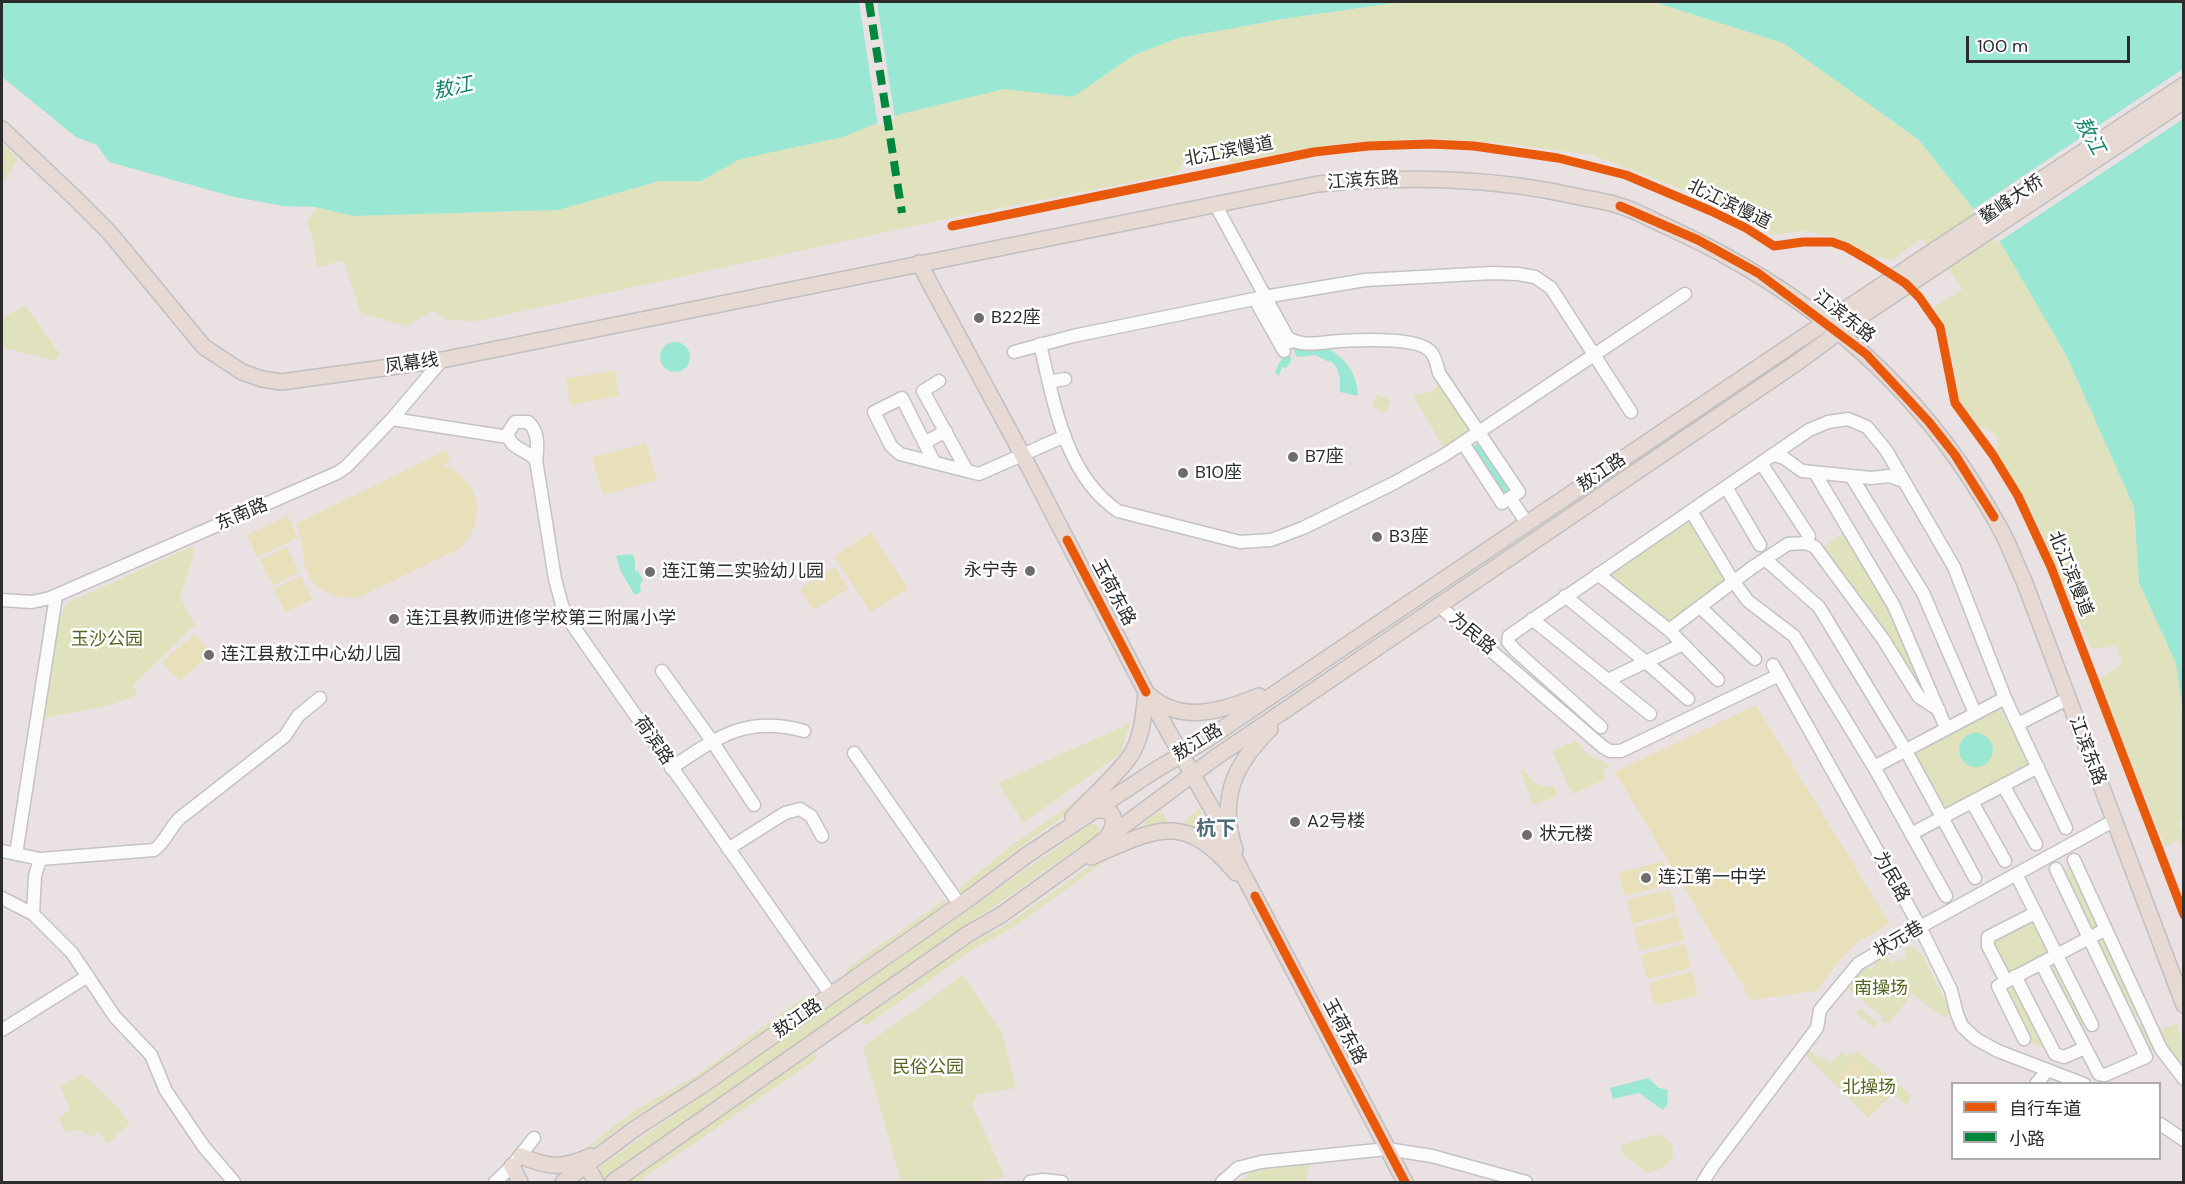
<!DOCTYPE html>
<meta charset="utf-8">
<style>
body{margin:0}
#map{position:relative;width:2185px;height:1184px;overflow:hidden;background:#eae2e2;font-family:"DM Sans","Noto Sans SC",sans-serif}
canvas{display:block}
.frame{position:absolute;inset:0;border:3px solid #2c2c2c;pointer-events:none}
.legend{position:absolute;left:1951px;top:1082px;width:210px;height:78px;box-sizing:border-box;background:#fff;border:2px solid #ababab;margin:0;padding:8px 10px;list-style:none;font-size:18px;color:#2c2c2c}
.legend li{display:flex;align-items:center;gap:12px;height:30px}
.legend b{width:30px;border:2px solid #ababab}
.scale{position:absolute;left:1966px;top:36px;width:164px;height:27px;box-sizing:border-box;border:3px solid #2c2c2c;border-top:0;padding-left:8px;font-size:18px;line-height:21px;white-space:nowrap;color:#2c2c2c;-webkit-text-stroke:4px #fff;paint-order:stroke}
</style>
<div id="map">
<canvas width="2185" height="1184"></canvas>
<div class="frame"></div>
<ul class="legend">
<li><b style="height:8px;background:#e8590c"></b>自行车道</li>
<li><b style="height:8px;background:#00873e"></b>小路</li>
</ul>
<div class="scale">100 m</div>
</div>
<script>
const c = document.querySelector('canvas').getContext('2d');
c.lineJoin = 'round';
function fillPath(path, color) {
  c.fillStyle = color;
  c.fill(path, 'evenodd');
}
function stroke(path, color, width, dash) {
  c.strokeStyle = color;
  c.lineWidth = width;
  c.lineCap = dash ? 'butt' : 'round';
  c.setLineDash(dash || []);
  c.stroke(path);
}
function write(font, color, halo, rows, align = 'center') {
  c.font = font + ' "DM Sans","Noto Sans SC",sans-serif';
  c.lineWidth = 5;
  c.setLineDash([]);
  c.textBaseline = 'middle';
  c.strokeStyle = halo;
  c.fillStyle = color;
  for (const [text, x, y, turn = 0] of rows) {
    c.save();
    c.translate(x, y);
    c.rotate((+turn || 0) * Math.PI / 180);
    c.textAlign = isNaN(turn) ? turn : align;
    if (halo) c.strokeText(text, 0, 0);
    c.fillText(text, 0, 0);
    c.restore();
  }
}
const green = new Path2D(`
 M1401 2 1657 3 1783 43 1919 140 2002 245 2066 355 2134 507 2139 583 2176 663 2183 713 2184 817 2178 823 2183 831V849L2178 840 2165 847 2099 679 2122 664 2116 646 2091 649 2034 515 1997 453V437L1990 430 1979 427 1960 400 1948 336 1934 307 1963 289 1922 238 1892 260 1871 256 1839 238 1805 231 1771 235 1705 198 1592 155 1511 144 1433 138 1357 142 1303 149 1235 162C1223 159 1212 167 1200 165 1192 164 1190 163 1181 165L1177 173 960 216 477 321 448 320 433 311 406 326 361 313 343 260 317 268 313 238 307 223 316 207 353 216 558 210 659 181H701L740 159 843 137 897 115 1004 89 1073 97 1134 55 1178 38 1289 18Z
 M2 144 18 159 5 180 2 181Z
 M25 305 60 354 55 361 2 347V318Z
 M1439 385H1443L1472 429 1444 448 1414 398V395L1431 392Z
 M1377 394 1391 400 1386 413 1372 407Z
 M1691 517 1729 578 1666 624 1605 576Z
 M1843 534 1889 607 1924 690 1824 546Z
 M193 546 195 552 180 597 195 625 133 685 138 695 107 706 42 718 59 619 67 603Z
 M1999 706 2030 766 1944 811 1912 751Z
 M1130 723 1120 754 1023 823 998 783Z
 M1576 741 1586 753 1610 765 1603 772 1606 779 1572 794 1552 751Z
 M1524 769C1531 782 1539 789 1554 786L1557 796 1533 805 1521 771Z
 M1073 803H1076L1077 807 1027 842 964 892H960V888L1013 844Z
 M1200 809 1214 838 1211 841 1182 827 1189 817Z
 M1161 810 1170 826 1146 830 1143 826 1146 821Z
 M1091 824H1096L1099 828 1098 833 1095 836 610 1174 605 1177 600 1175 599 1170 601 1166Z
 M1108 854H1111V857L1014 927 975 948 868 1024H863L862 1021 865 1017 974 941 1004 926Z
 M2074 866 2101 925 2090 931 2063 872Z
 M943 901 946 902 944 906 853 972 850 974 846 972 848 968Z
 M2034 918 2052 954 2008 976 1990 939Z
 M2106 936 2142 1014 2131 1019 2095 941Z
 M1911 947H1915L1923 956 1951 1012 1944 1018 1912 994 1888 1025 1881 1020 1883 1017 1845 987 1866 965 1870 969 1876 965 1874 960 1887 954 1890 963 1907 957 1904 948Z
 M2058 964 2089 1023 2079 1029 2048 969Z
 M963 975 1002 1032 1016 1088 977 1094 972 1105 1005 1177 974 1182H901L863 1047Z
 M2017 986 2049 1051 2030 1042 2005 992Z
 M806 996H809V1001L697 1081 630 1120 583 1155 578 1154 635 1110 694 1077Z
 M1860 1008 1878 1023 1874 1028 1856 1013Z
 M2146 1023 2157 1048 2147 1053 2136 1027Z
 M2176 1023 2183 1043V1072L2166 1047 2158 1031Z
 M1809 1049 1819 1059 1822 1056 1830 1064 1842 1051 1846 1056 1850 1052 1853 1055 1856 1051 1912 1095 1906 1106 1893 1094 1868 1118 1805 1054Z
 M816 1053 817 1057 815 1060 638 1182H625L812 1054Z
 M83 1074 116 1106 130 1123 108 1144 98 1132 92 1137 79 1130 65 1132 59 1117 70 1110 60 1086Z
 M1660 1134C1685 1151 1672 1166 1648 1173L1623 1155 1621 1145Z
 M1310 1162 1306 1182H1237L1248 1176 1250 1170 1255 1166Z`);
const pitch = new Path2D(`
 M615 370 619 396 570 405 566 379Z
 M646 443 657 480 603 495 592 458Z
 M446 450 451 460 443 465C481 479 487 520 461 548L357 598 337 597 320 589 311 580 304 564 302 540 296 524Z
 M288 516 298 538 257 557 247 535Z
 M871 532 908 589 871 612 834 556Z
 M287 547 299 572 273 585 260 560Z
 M835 567 848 589 813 610 800 588Z
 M301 576 312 600 285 612 274 588Z
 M195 634 212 653 179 681 162 662Z
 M1756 705 1890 924 1859 941 1840 960 1816 991 1751 1000 1615 772Z
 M1663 861 1669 885 1625 896 1619 873Z
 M1670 889 1676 912 1633 924 1627 900Z
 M1677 916 1684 940 1640 951 1634 928Z
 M1685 944 1691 968 1647 979 1641 955Z
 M1692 971 1698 995 1655 1006 1649 983Z
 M1854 1058 1889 1094 1870 1112 1836 1077Z`);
const water = new Path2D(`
 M2 2H1401L1289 18 1178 38 1134 55 1073 97 1004 89 897 115 843 137 740 159 701 181H659L558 210 353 216 316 207 283 206 234 197 109 162 97 145 76 137 2 77Z
 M1607 2H2183V747V713L2176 663 2139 583 2134 507 2066 355 2002 245 1919 140 1783 43 1657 3Z
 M660 357a15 15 0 1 1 30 0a15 15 0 1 1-30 0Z
 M1322 346C1344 355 1357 372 1358 396L1340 392V377L1337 370 1338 369 1331 361 1329 362 1315 355 1297 357 1293 349Z
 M1287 353 1292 360 1286 368 1282 367 1279 375 1275 373 1279 363Z
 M1480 442 1510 489 1502 494 1472 447Z
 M628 554 633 555 635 560V571H638L643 580 640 585 641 592 635 595 621 572 616 556Z
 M1959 750a17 17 0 1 1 34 0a17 17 0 1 1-34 0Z
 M1648 1078 1659 1088 1668 1090 1667 1105 1663 1110 1639 1093 1613 1099 1610 1088Z`);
const pier = new Path2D(`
 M859 2H877L880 22 895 119 878 126Z
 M2183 69V119L1997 243 1971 211Z`);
const minor = new Path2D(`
 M1215 204 1290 342
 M1258 305 1284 351
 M1287 337C1301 348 1322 342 1340 341 1360 340 1417 337 1430 351 1436 357 1437 366 1439 373L1519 492 1502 503 1463 443
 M1040 344C1054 403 1065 475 1118 511L1240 542 1271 540 1303 528 1394 483 1443 456 1685 294
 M1014 352 1073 336 1264 297 1365 280 1493 273 1518 274 1535 277 1551 288 1631 412
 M939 381 923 391 967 471
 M1049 382 1065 379
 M392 419 508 437
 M924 443 946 431
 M1774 455 1784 458 1802 471 1871 478 1889 476 1904 481
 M536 460C526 449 509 449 508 433L515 422H528C539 431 538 447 536 460L555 579 562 605 569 620 831 995
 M934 462 902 398 874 412 891 446 900 454 979 474 1065 436
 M1761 463 1809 536
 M1815 473 1894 606 1946 728
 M1851 476 1923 593 1975 713
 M1726 487 1760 545
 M1514 504 1527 523
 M1691 511 1733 581 1748 601 1794 636 1874 767 1946 896
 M1765 559 1819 607 1905 749 1975 878
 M1598 574 1669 630 1753 567 1788 544 1806 543 1815 547 1883 639 1919 697 1939 710
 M1565 596 1646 662 1688 699
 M2 600 32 602 50 598 337 473 346 467 392 419 442 360
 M1438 605 1603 747 1610 751H1621L1779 675
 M1700 607 1755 659
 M1532 619 1650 714
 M1669 630 1718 680
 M1773 665 1920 927 1951 990 1957 1014 1962 1026 1976 1039 1998 1051 2084 1084
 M662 671 712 741 754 805
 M1608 680 1683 644
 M2018 724 2067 699
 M1601 727 1515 650 1508 642 1509 636 1809 430 1828 422 1848 419 1867 427 1886 450 1954 567 2005 698 2066 828
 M854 753 960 905
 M1874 767 2005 698
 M671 768C718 737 746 715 804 731
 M2003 785 2036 844
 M1972 802 2005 861
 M1911 834 2038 767
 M728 849 785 813 800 809 811 816 822 836
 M2 851 40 859 154 850C165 843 170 827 180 818L285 736 298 716 320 698
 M16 854 56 596
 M2074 860 2161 1049 2184 1079
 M2017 876 2092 1025
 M2 898 33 914 72 953 115 1017 151 1055 166 1091 204 1147 234 1182
 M33 914 35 876 40 859
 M2041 963 2099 1074 2105 1075 2146 1057 2056 869
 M2015 976 2055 1054 2064 1057 2085 1048
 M2006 981 1988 946V937L2035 913
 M2 1030 88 976
 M2024 1039 1998 986 2106 929
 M2036 1084 2048 1070
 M2160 1124 2184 1140
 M495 1182 512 1166 534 1138
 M1030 1182 1043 1180 1062 1182
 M1222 1182 1238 1168 1261 1162 1387 1149 1432 1156 1526 1182
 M1703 1182 1713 1166 1817 1028 1820 1010 1858 964 1920 927 2115 820`);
const major = new Path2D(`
 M2 129 76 199 109 232 204 347 242 372 262 379 281 382 442 360 1318 184C1408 176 1492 177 1580 197 1593 200 1607 201 1620 206 1631 209 1642 215 1653 220 1676 231 1700 242 1722 254 1840 318 1932 405 1997 523 2008 541 2015 562 2024 581L2184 1005
 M919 263 1022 454 1146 692 1216 816C1214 828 1216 833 1225 840L1405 1182
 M1149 695C1182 725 1224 710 1259 696
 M1093 811C1115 806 1119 821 1107 837
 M1073 817C1091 798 1112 780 1128 759 1142 741 1144 715 1146 692
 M1235 850C1218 800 1234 764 1270 729
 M1091 857C1157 829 1183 810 1236 873
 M521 1156C550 1168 561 1169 591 1156
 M512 1166 520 1182
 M587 1166 596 1182
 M563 1182 636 1128 701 1086 971 897 1027 855 1154 771 1206 740 1793 344 2184 85
 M613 1182 968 934 1001 915 1072 864 1216 757 1798 362 1851 323 2184 101`);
const quiet = new Path2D(`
 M869 2 902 213`);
const cycleway = new Path2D(`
 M1620 206 1698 240 1758 273 1866 354 1929 422 1955 455 1994 517
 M952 226 1314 152 1368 146 1430 144 1474 146 1558 158 1626 175 1711 211 1746 228 1774 246 1803 242H1832L1846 247 1872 262 1905 283 1919 297 1940 327 1955 403 1993 455 2018 496 2051 567 2184 915
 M1067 540 1146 692
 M1255 896 1405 1182`);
const markers = [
 [979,318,6,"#6e6c6c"],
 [1293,457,6,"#6e6c6c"],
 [1183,473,6,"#6e6c6c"],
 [1377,537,6,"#6e6c6c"],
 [1030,571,6,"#6e6c6c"],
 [650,572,6,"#6e6c6c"],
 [394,619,6,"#6e6c6c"],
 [209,655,6,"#6e6c6c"],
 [1295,822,6,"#6e6c6c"],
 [1527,835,6,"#6e6c6c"],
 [1646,878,6,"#6e6c6c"]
];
const streetNames = [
 ["北江滨慢道",1229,152,-11],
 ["江滨东路",1363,181,-4],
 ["鳌峰大桥",2012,200,-34],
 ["北江滨慢道",1729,205,26],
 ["江滨东路",1844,317,38],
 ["凤幕线",412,364,-8],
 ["敖江路",1602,473,-34],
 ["东南路",242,515,-23],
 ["北江滨慢道",2070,574,68],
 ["玉荷东路",1113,593,62],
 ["为民路",1472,634,40],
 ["荷滨路",653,741,55],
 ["敖江路",1198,743,-32],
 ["江滨东路",2087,751,69],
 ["为民路",1891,877,61],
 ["状元巷",1899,940,-30],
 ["敖江路",798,1019,-35],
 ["玉荷东路",1344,1032,62]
];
const poiNames = [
 ["B22座",991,318],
 ["B7座",1305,457],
 ["B10座",1195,473],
 ["B3座",1389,537],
 ["永宁寺",1018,571,"right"],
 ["连江第二实验幼儿园",662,572],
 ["连江县教师进修学校第三附属小学",406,619],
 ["连江县敖江中心幼儿园",221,655],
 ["A2号楼",1307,822],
 ["状元楼",1539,835],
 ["连江第一中学",1658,878]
];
const parkNames = [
 ["玉沙公园",107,640],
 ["南操场",1881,989],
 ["民俗公园",928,1068],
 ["北操场",1869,1088]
];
const waterNames = [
 ["敖江",453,89,-12],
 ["敖江",2089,136,61]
];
const neighbourhoodNames = [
 ["杭下",1216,830]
];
fillPath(green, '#e0e1bd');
fillPath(pitch, '#e8e0ba');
fillPath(water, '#9ae7d3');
fillPath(pier, '#eae2e2');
stroke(minor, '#c4c2c3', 15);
stroke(major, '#c1bfbf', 18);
stroke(minor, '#fcfbfb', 12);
stroke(major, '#e7dad5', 15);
stroke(quiet, '#00873e', 8, [15, 8]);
stroke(cycleway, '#e8590c', 9);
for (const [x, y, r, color] of markers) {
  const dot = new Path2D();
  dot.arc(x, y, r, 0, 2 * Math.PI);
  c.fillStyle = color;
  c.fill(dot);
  stroke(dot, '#fff', 2);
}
write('18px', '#2c2c2c', '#fff', streetNames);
write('18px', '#2c2c2c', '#fff', poiNames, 'left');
write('18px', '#53661e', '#fff', parkNames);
write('italic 20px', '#14846f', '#fff', waterNames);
write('bold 20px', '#4e6d7b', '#fff', neighbourhoodNames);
</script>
